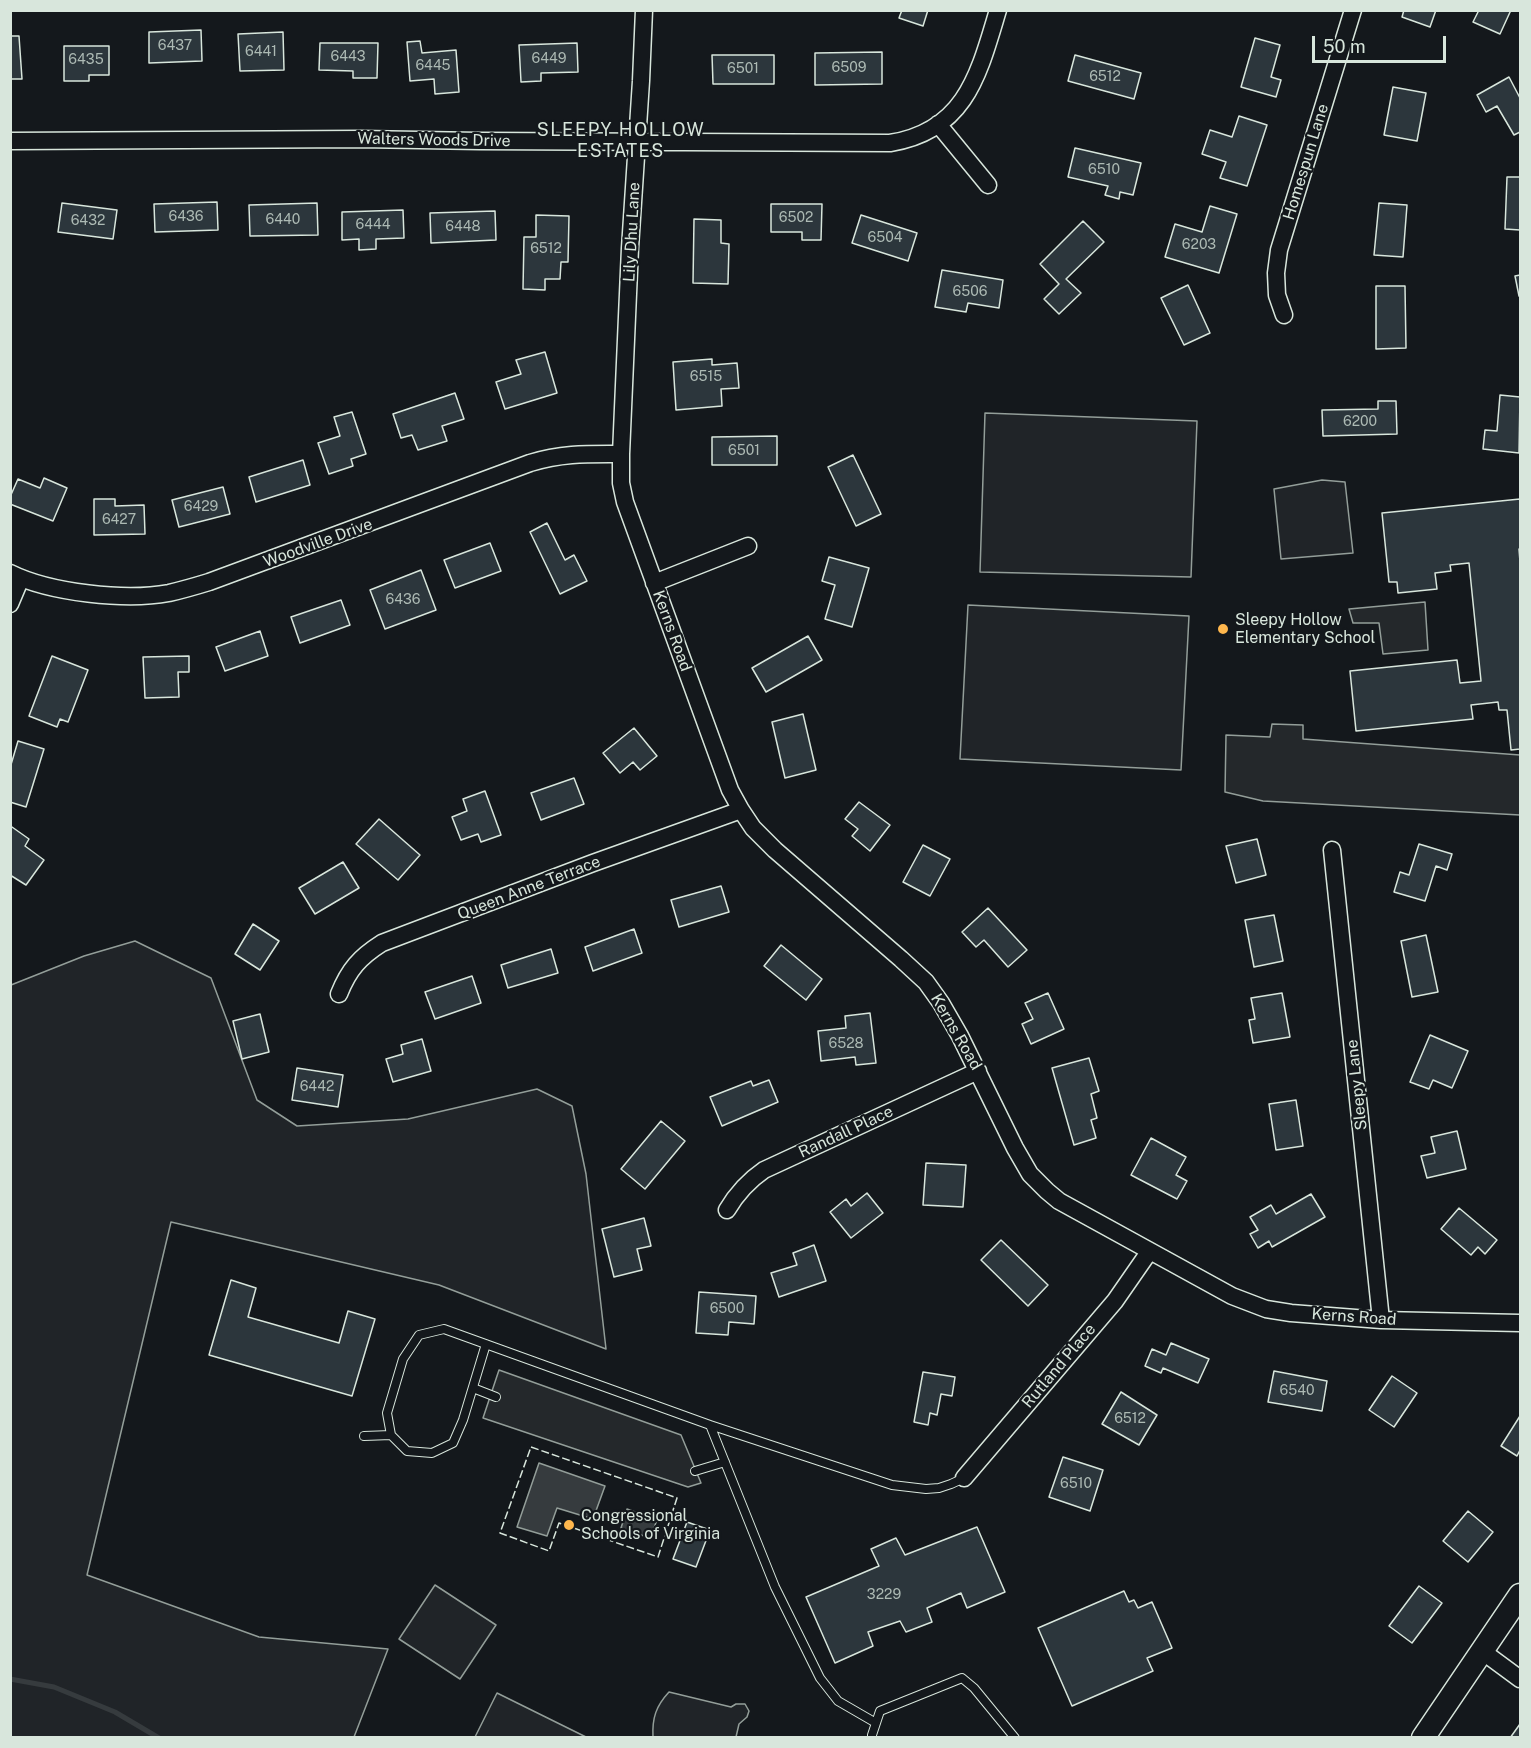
<!DOCTYPE html>
<style>
body{margin:0}
#map{position:relative;width:1531px;height:1748px;overflow:hidden;background:#14181c;font-family:"Public Sans",sans-serif}
canvas{display:block}
.frame{position:absolute;inset:0;border:12px solid #d8e6dc;pointer-events:none}
.scale{position:absolute;left:1312px;top:36px;width:134px;height:27px;box-sizing:border-box;border:3px solid #d8e6dc;border-top:0;padding-left:8px;font-size:18px;line-height:21px;white-space:nowrap;color:#d8e6dc;-webkit-text-stroke:4px #14181c;paint-order:stroke}
</style>
<div id="map">
<canvas width="1531" height="1748"></canvas>
<div class="frame"></div>
<div class="scale">50 m</div>
</div>
<script>
const c = document.querySelector('canvas').getContext('2d');
c.lineJoin = 'round';
function fillPath(path, color) {
  c.fillStyle = color;
  c.fill(path, 'evenodd');
}
function stroke(path, color, width, dash) {
  c.strokeStyle = color;
  c.lineWidth = width;
  c.lineCap = dash ? 'butt' : 'round';
  c.setLineDash(dash || []);
  c.stroke(path);
}
function write(font, color, halo, rows, align = 'center') {
  c.font = font + ' "Public Sans",sans-serif';
  c.lineWidth = 4.5;
  c.setLineDash([]);
  c.textBaseline = 'middle';
  c.strokeStyle = halo;
  c.fillStyle = color;
  for (const [text, x, y, turn = 0] of rows) {
    c.save();
    c.translate(x, y);
    c.rotate((+turn || 0) * Math.PI / 180);
    c.textAlign = isNaN(turn) ? turn : align;
    if (halo) c.strokeText(text, 0, 0);
    c.fillText(text, 0, 0);
    c.restore();
  }
}
const green = new Path2D(`
 M985 413 1197 421 1191 577 980 572Z
 M1322 480 1345 482 1353 553 1281 559 1274 489Z
 M968 605 1189 616 1181 770 960 759Z
 M135 941 211 978 257 1100 297 1126 408 1119 537 1089 572 1106 586 1174 606 1349 439 1285 171 1222 87 1575 259 1637 388 1649 354 1737H11V985L84 956Z
 M435 1585 496 1625 460 1679 399 1639Z
 M669 1692 731 1707 736 1704H745L749 1711 747 1717 739 1724 736 1737H653C652 1718 656 1706 669 1692Z
 M497 1693 586 1737H475Z`);
const parking = new Path2D(`
 M1425 602 1428 650 1383 654 1379 623H1353L1349 609Z
 M1272 724 1303 725V739L1520 755V815L1263 801 1225 792 1226 735 1270 737Z
 M499 1370 681 1435 701 1483 688 1487 483 1418Z`);
const water = new Path2D(`
 M539 1463 605 1486 593 1519 557 1508 547 1536 517 1527Z
 M627 1509 657 1520 650 1538 621 1528Z`);
const stream = new Path2D(`
 M10 1679 54 1687 115 1712 159 1738`);
const building = new Path2D(`
 M902 10H928L923 26 899 18Z
 M1404 10H1436L1430 27 1402 17Z
 M1479 10H1511L1500 34 1473 22Z
 M201 30 202 61 149 63V32Z
 M283 32 284 70 240 71 238 34Z
 M10 36H19L22 79H10Z
 M1255 38 1280 45 1271 77 1281 80 1276 97 1241 87Z
 M420 41 422 53 456 50 459 92 435 94 434 79 410 81 407 42Z
 M320 43H378L377 78H353V71L319 70Z
 M577 43 578 72 541 73V81L521 82 519 45Z
 M64 46H109V75H89V81H64Z
 M882 52V84L815 85V53Z
 M712 55H774V84H713Z
 M1075 55 1141 73 1134 99 1068 81Z
 M1509 77 1520 98V132L1514 135 1497 106 1486 112 1477 95Z
 M1393 87 1426 93 1417 141 1384 135Z
 M1239 116 1267 125 1247 186 1220 178 1226 162 1202 154 1210 130 1232 137Z
 M1075 148 1141 163 1133 195 1120 192 1119 199 1105 195 1108 186 1068 177Z
 M1507 177H1520V230L1505 229Z
 M217 202 218 230 155 232 154 204Z
 M62 203 117 210 113 239 58 232Z
 M317 203 318 235 250 236 249 205Z
 M1379 203 1407 205 1403 257 1374 255Z
 M771 204H822L821 240H802V232H771Z
 M1210 206 1237 214 1219 273 1165 257 1175 224 1202 232Z
 M403 210 404 238 376 239V249L359 250V239L342 240V212Z
 M495 211 496 240 431 243 430 213Z
 M536 215 569 216 568 262H561L560 279H545V290L523 289 524 237H536Z
 M861 215 917 233 908 261 852 243Z
 M694 219 721 220V243L729 244 728 284 693 283Z
 M1083 221 1104 242 1066 279 1081 293 1059 314 1044 299 1059 284 1040 264Z
 M942 270 1003 280 999 308 968 303 966 312 935 307Z
 M1520 275V296H1519L1515 276Z
 M1188 285 1210 333 1184 345 1161 298Z
 M1376 286H1405L1406 348 1376 349Z
 M545 352 557 393 505 409 496 382 521 374 516 360Z
 M712 359V365L737 363 739 388 721 389 722 406 676 410 673 362Z
 M455 393 464 419 442 426 447 441 418 450 412 435 401 438 393 414Z
 M1500 395 1520 397 1519 453 1483 449 1485 430 1497 431Z
 M1378 401H1396L1397 434 1323 436 1322 410 1378 409Z
 M352 412 366 454 351 459 353 466 329 474 318 443 340 436 334 417Z
 M777 436V465H712V437Z
 M853 455 881 514 856 526 828 467Z
 M303 460 310 485 256 502 249 477Z
 M44 478 67 488 53 521 10 504V497L18 479 40 488Z
 M223 487 230 514 179 527 172 500Z
 M94 499H115V506L144 505 145 534 94 535Z
 M1520 499V549H1519L1520 562V749L1511 750 1507 710H1499L1498 702 1471 705 1473 719 1356 731 1350 671 1457 660 1460 683 1481 681 1469 563 1450 565 1451 571 1435 573 1437 589 1398 593 1397 582H1389L1382 513Z
 M547 523 565 560 574 555 587 581 560 594 530 532Z
 M490 543 501 571 455 588 444 560Z
 M829 557 869 568 852 627 825 619 835 585 822 581Z
 M421 570 436 610 385 629 370 590Z
 M341 600 350 625 300 643 291 617Z
 M260 631 268 656 225 671 216 647Z
 M808 636 822 660 766 692 752 668Z
 M52 656 88 670 68 722 60 719 57 727 29 716Z
 M189 656V672H178L179 697 145 698 143 657Z
 M803 714 816 770 785 778 772 722Z
 M634 728 657 756 640 770 633 762 620 773 603 753Z
 M18 741 44 749 26 807 10 802V768Z
 M574 778 584 804 541 820 531 793Z
 M485 791 501 835 481 842 478 834 461 840 452 817 467 811 463 799Z
 M859 802 890 825 870 851 852 836 858 829 845 819Z
 M379 819 420 855 398 880 356 844Z
 M12 827 29 839 25 846 44 860 26 885 10 875V829Z
 M1257 839 1266 875 1236 883 1226 846Z
 M1419 844 1452 854 1447 870 1436 866 1425 901 1394 892 1400 872 1409 875Z
 M923 845 950 859 930 896 903 882Z
 M343 862 359 888 315 914 299 888Z
 M721 886 729 912 679 927 671 900Z
 M988 908 1027 950 1008 967 984 940 976 947 962 932Z
 M1274 915 1283 961 1254 967 1245 920Z
 M253 924 279 941 260 970 235 954Z
 M634 929 642 953 593 971 585 947Z
 M1426 935 1438 992 1412 997 1401 941Z
 M781 945 822 979 806 1000 764 966Z
 M551 949 558 973 508 988 501 965Z
 M472 976 481 1003 435 1019 425 992Z
 M1048 993 1064 1029 1031 1044 1022 1024 1033 1019 1025 1003Z
 M1282 993 1290 1037 1253 1043 1249 1020 1255 1019 1251 998Z
 M870 1013 876 1063 856 1065 855 1057 821 1061 818 1031 846 1028 845 1016Z
 M260 1014 269 1052 242 1059 233 1021Z
 M1430 1035 1468 1051 1452 1088 1433 1080 1429 1089 1410 1082Z
 M422 1039 431 1071 393 1082 386 1059 403 1054 401 1045Z
 M1089 1058 1099 1091 1091 1094 1097 1118 1091 1120 1096 1138 1074 1145 1052 1068Z
 M297 1068 343 1075 338 1107 292 1100Z
 M769 1080 778 1102 722 1126 710 1097 751 1081 753 1086Z
 M1296 1100 1303 1146 1276 1150 1269 1104Z
 M661 1121 685 1141 645 1189 621 1169Z
 M1457 1131 1466 1169 1427 1178 1421 1156 1435 1153 1431 1137Z
 M1151 1138 1186 1157 1176 1175 1187 1181 1177 1199 1131 1175Z
 M926 1163 966 1165 963 1207 923 1205Z
 M867 1193 883 1213 851 1238 830 1212 846 1199 851 1206Z
 M1311 1194 1325 1217 1272 1247 1269 1241 1258 1248 1250 1234 1258 1230 1250 1217 1271 1205 1276 1214Z
 M1459 1208 1497 1240 1485 1254 1478 1247 1471 1255 1441 1229Z
 M644 1218 651 1246 637 1249 642 1270 614 1277 602 1229Z
 M1001 1240 1048 1285 1028 1306 981 1260Z
 M814 1245 826 1281 779 1297 771 1273 797 1265 793 1253Z
 M231 1280 256 1288 248 1317 339 1343 348 1311 375 1319 352 1396 209 1355Z
 M699 1292 756 1296 754 1324 729 1322 728 1335 696 1333Z
 M1171 1343 1209 1359 1198 1383 1163 1368 1161 1373 1145 1366 1152 1349 1166 1355Z
 M1274 1371 1327 1381 1322 1411 1268 1402Z
 M923 1372 955 1377 952 1396 941 1394 937 1415 930 1413 928 1425 914 1422Z
 M1392 1376 1417 1393 1394 1427 1369 1410Z
 M1121 1392 1157 1415 1139 1445 1102 1424Z
 M1520 1416V1450L1517 1456 1501 1446Z
 M1063 1457 1103 1470 1090 1511 1049 1497Z
 M1468 1511 1493 1532 1468 1562 1443 1541Z
 M687 1522 710 1530 696 1567 673 1559Z
 M977 1527 1005 1592 967 1608 961 1593 927 1608 932 1622 906 1632 900 1621 868 1632 873 1646 835 1663 806 1597 879 1566 871 1549 896 1538 905 1555Z
 M1419 1586 1442 1603 1412 1643 1389 1626Z
 M1124 1591 1129 1602 1134 1600 1138 1608 1152 1602 1172 1648 1147 1658 1153 1671 1072 1706 1038 1628Z
 M1520 1724V1738H1510Z`);
const service = new Path2D(`
 M486 1344 463 1420 453 1443 432 1453 407 1451 391 1435 387 1413 403 1359 419 1335 444 1329 710 1425 775 1587 820 1678 838 1701 876 1723
 M473 1388 496 1397
 M710 1425 892 1485 926 1489 939 1488 951 1484 964 1478
 M364 1436 391 1435
 M695 1471 725 1462
 M872 1738V1735L880 1711 962 1678 974 1688 1015 1738`);
const minor = new Path2D(`
 M644 10 641 81 630 248 621 454V483L625 502 730 790 741 810 753 828 775 850 901 959 926 982 941 1003 960 1036 1015 1148 1030 1174 1047 1191 1059 1201 1232 1296 1266 1309 1291 1313 1381 1320 1520 1323
 M938 124 988 185
 M10 141 360 139 480 141 890 143C966 131 979 73 998 10
 M1284 315 1277 295 1276 273 1279 250 1353 10
 M10 573C50 593 126 601 169 593 182 590 196 586 209 582L530 463C563 453 588 454 621 454
 M654 583 748 546
 M10 604 21 578
 M1332 850 1381 1320
 M339 994C349 969 360 957 382 943L593 863 741 810
 M727 1210C737 1193 748 1181 764 1170L978 1071
 M964 1478 1115 1301 1149 1252
 M1482 1651 1520 1679`);
const secondary = new Path2D(`
 M1423 1738 1520 1595`);
const fence = new Path2D(`
 M531 1447 677 1498 658 1557 559 1523 549 1551 500 1533Z`);
const markers = [
 [1223,629,6,"#ffb74d"],
 [569,1525,6,"#ffb74d"]
];
const numberNames = [
 ["6437",175,46],
 ["6441",261,52],
 ["6443",348,57],
 ["6449",549,59],
 ["6435",86,60],
 ["6445",433,66],
 ["6509",849,68],
 ["6501",743,69],
 ["6512",1105,77],
 ["6510",1104,170],
 ["6436",186,217],
 ["6502",796,218],
 ["6440",283,220],
 ["6432",88,221],
 ["6444",373,225],
 ["6448",463,227],
 ["6504",885,238],
 ["6203",1199,245],
 ["6512",546,249],
 ["6506",970,292],
 ["6515",706,377],
 ["6200",1360,422],
 ["6501",744,451],
 ["6429",201,507],
 ["6427",119,520],
 ["6436",403,600],
 ["6528",846,1044],
 ["6442",317,1087],
 ["6500",727,1309],
 ["6540",1297,1391],
 ["6512",1130,1419],
 ["6510",1076,1484],
 ["3229",884,1595]
];
const streetNames = [
 ["Walters Woods Drive",434,140,1],
 ["Homespun Lane",1306,162,-73],
 ["Lily Dhu Lane",632,232,-87],
 ["Woodville Drive",318,543,-20],
 ["Kerns Road",672,631,70],
 ["Queen Anne Terrace",529,888,-21],
 ["Kerns Road",956,1032,60],
 ["Sleepy Lane",1357,1085,-96],
 ["Randall Place",846,1132,-25],
 ["Kerns Road",1354,1317,4],
 ["Rutland Place",1059,1366,-50]
];
const poiNames = [
 ["Sleepy Hollow",1235,620],
 ["Elementary School",1235,638],
 ["Congressional",581,1516],
 ["Schools of Virginia",581,1534]
];
const neighbourhoodNames = [
 ["SLEEPY HOLLOW",621,130],
 ["ESTATES",621,151]
];
fillPath(green, '#202428');
stroke(green, '#939e99', 1.5);
fillPath(parking, '#24282b');
stroke(parking, '#939e99', 1.5);
fillPath(water, '#363b3e');
stroke(water, '#939e99', 1.5);
stroke(stream, '#363b3e', 5);
fillPath(building, '#2c363c');
stroke(building, '#d8e6dc', 1.5);
stroke(service, '#d8e6dc', 10);
stroke(minor, '#d8e6dc', 19);
stroke(secondary, '#d8e6dc', 25);
stroke(service, '#14181c', 8);
stroke(minor, '#14181c', 16);
stroke(secondary, '#14181c', 22);
stroke(fence, '#d8e6dc', 1.5, [8, 3]);
for (const [x, y, r, color] of markers) {
  const dot = new Path2D();
  dot.arc(x, y, r, 0, 2 * Math.PI);
  c.fillStyle = color;
  c.fill(dot);
  stroke(dot, '#14181c', 2);
}
write('14px', '#adbab4', null, numberNames);
write('16px', '#d8e6dc', '#14181c', streetNames);
write('16px', '#d8e6dc', '#14181c', poiNames, 'left');
c.letterSpacing = '1.5px';
write('18px', '#d8e6dc', '#14181c', neighbourhoodNames);
c.letterSpacing = '0px';
</script>
